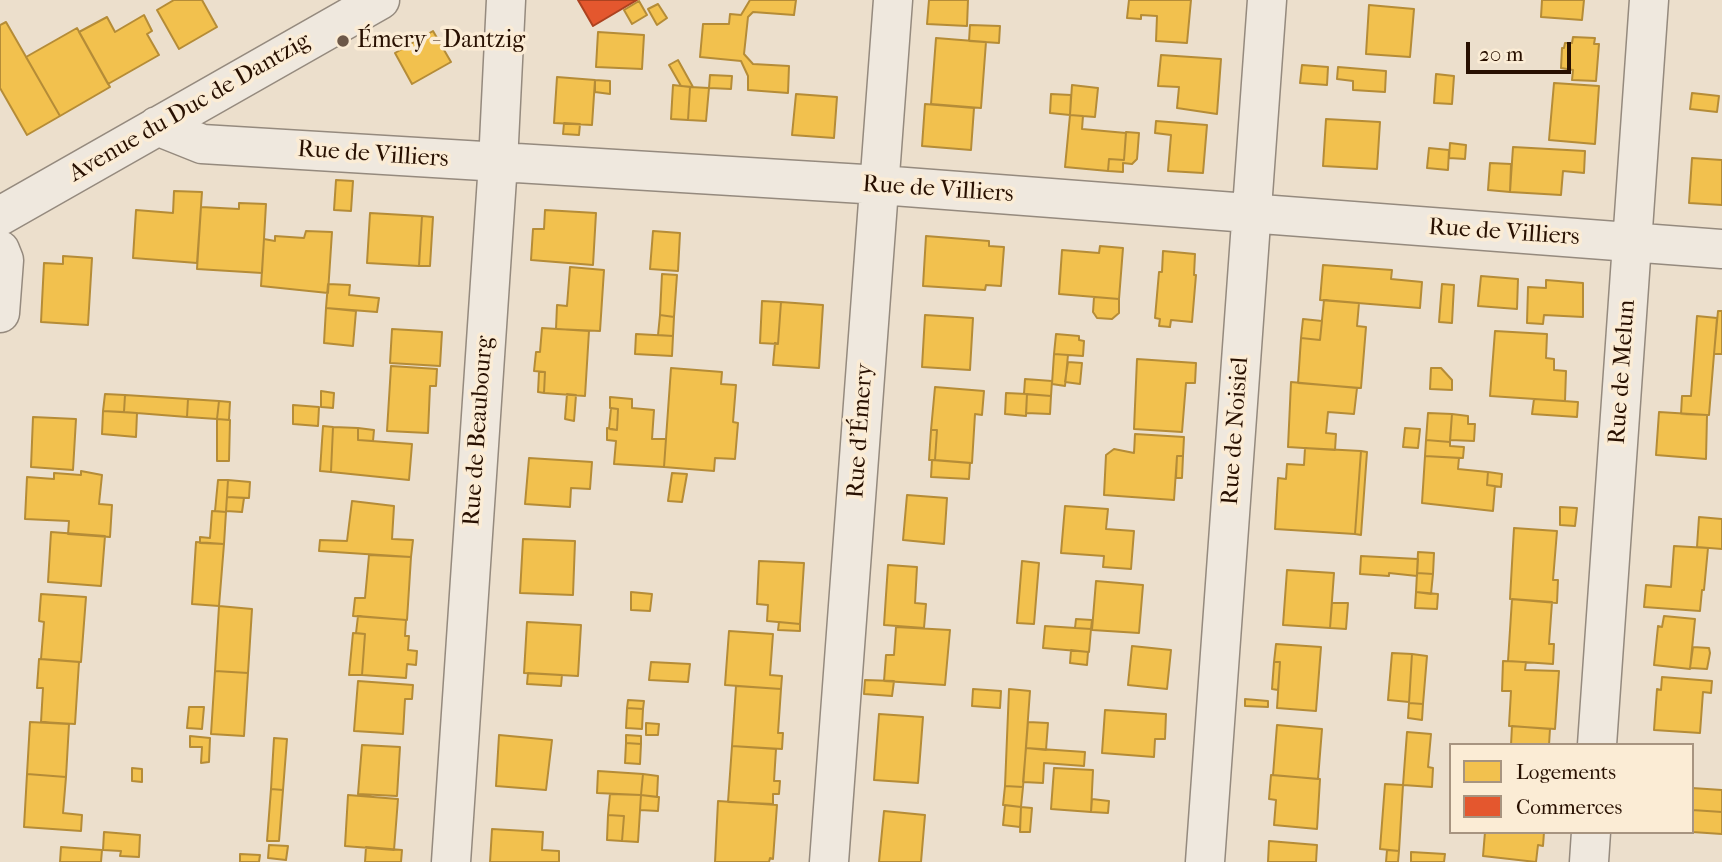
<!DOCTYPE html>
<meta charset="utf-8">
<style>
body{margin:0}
#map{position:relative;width:1722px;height:862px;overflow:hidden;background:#ecdfcc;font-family:"IM FELL French Canon",serif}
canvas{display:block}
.legend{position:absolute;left:1449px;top:743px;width:245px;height:91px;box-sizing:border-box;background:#fbecd5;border:2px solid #a79480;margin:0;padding:9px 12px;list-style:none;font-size:21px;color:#281001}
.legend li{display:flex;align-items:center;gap:14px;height:35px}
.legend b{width:35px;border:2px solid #a79480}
.scale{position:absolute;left:1466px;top:42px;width:105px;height:32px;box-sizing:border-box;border:4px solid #281001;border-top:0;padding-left:9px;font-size:21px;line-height:24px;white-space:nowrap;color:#281001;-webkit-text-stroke:5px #fbecd5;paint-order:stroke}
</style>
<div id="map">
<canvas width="1722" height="862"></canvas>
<ul class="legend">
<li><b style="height:19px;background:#f2c14e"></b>Logements</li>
<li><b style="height:19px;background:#e4572e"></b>Commerces</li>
</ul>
<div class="scale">20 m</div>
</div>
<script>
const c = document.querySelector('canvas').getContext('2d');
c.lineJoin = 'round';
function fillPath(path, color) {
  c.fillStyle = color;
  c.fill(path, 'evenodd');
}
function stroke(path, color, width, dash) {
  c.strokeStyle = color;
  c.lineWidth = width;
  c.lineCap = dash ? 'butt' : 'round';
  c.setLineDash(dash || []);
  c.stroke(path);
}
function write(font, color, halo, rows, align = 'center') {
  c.font = font + ' "IM FELL French Canon",serif';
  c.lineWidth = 7;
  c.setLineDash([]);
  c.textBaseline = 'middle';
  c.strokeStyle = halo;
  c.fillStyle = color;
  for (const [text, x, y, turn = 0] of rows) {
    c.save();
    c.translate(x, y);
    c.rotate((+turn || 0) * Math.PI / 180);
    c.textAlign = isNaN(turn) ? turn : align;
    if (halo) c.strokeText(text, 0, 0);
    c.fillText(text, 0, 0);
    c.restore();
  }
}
const homes = new Path2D(`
 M174 0H202L217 27 179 49 157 10Z
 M750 0H796L794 15 753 12 748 17 744 54 753 64 789 66 788 93 748 90V76L741 61 700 57 703 24H729L730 14 741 15Z
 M929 0H968L967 26 927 24Z
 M1129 0H1191L1187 43 1156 41 1157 16 1141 15V19L1127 18Z
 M1542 0H1584L1582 20 1541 17Z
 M639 1 647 15 632 24 624 10Z
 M658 4 667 18 657 25 648 9Z
 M1369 5 1414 9 1410 57 1366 54Z
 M144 15 152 31 147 34 159 55 108 84 79 32 107 17 115 32Z
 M6 22 60 116 27 135 0 88V25Z
 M970 25 1000 26 999 43 969 41Z
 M77 28 110 87 60 116 26 57Z
 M433 31 451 62 412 84 395 53Z
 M598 32 644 35 642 69 596 67Z
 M1573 37 1595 38 1594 44H1599L1596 81 1572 80 1573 70 1561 68 1562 48H1564L1565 43H1572Z
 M936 38 986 42 981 108 931 104Z
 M1161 55 1221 59 1217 114 1177 108 1179 87 1158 86Z
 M678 60 693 87 681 86 669 65Z
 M1302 65 1328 67 1327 85 1300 83Z
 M1338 67 1386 71 1385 92 1353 90V81L1337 79Z
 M1436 74 1454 76 1452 104 1434 103Z
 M710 75 732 76 731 89 709 88Z
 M557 77 595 80 592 125 554 123Z
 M595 80 610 81V94L595 92Z
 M1554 83 1599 86 1595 144 1549 140Z
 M673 85 690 87 688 120 671 119Z
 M1072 85 1098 88 1095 117 1070 115Z
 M690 87 709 88 706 121 688 120Z
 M1692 93 1719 96 1717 112 1690 109Z
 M796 94 837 97 834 138 792 135Z
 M1051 94 1071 95 1070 115 1050 113Z
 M925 104 974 108 971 150 922 146Z
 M1070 115 1083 116 1082 129 1126 133 1124 160 1109 159 1108 171 1065 167Z
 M1326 119 1380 122 1377 169 1323 166Z
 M1156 121 1207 125 1203 173 1168 171 1171 135 1155 133Z
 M564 123 580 124 579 135 563 134Z
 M1126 132 1139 133 1137 159 1132 164 1123 163V172L1108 171 1109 159 1124 160Z
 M1450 143 1466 145 1465 159 1449 158Z
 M1513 147 1585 151 1584 173 1563 171 1561 195 1510 192Z
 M1429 148 1449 150 1448 170 1427 168Z
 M1692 158 1722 160V205L1689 203Z
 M1490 163 1511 164 1510 192 1488 190Z
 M336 180 353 181 351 211 334 210Z
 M174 191 202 192 197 263 133 258 136 210 173 213Z
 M239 203 266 204 262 273 197 269 201 207 239 209Z
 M545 210 596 213 593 265 531 260 533 229H544Z
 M370 213 422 216 419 266 367 263Z
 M422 216 433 217 430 266H419Z
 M306 231 332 232 328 293 261 286 264 239 275 241V236L304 238Z
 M653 231 680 233 678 271 650 269Z
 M926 236 989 241V246L1004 247 1001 286 986 285 985 290 923 286Z
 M1100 246 1123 248 1119 299 1059 294 1062 250 1099 253Z
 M1163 251 1195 254 1194 275H1196L1192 322 1171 320 1170 327 1159 326 1160 319 1155 318 1159 272H1162Z
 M63 256 92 258 88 325 41 322 44 263 63 264Z
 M1323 265 1392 270 1391 279 1422 282 1420 308 1320 300Z
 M570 267 604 270 600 331 556 329 557 305 567 306Z
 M662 274 677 275 674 317 660 315Z
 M1481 276 1518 279 1517 309 1478 306Z
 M1546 280 1583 283V317L1544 315 1543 324 1527 323 1528 287 1546 288Z
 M328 284 350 285 349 295 379 298 377 312 326 308Z
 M1442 284 1454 285 1452 323 1439 322Z
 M1094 297 1119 299V313L1112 319 1097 318 1093 312Z
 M1324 300 1359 303 1357 326 1366 327 1361 388 1298 383 1301 338 1320 340Z
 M762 301 781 302 778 344 760 343Z
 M781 302 823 305 819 368 773 365 775 343 778 344Z
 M326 308 356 311 353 346 324 343Z
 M1718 311H1722V354H1714Z
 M660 315 674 317 673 336 658 335Z
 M925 315 973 318 970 370 922 367Z
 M1697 316 1717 318 1709 415 1681 414 1682 396H1691Z
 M1303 319 1322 321 1320 340 1301 338Z
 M542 328 589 331 585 396 544 393 545 372 534 371 536 352H540Z
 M392 329 442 332 440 366 390 363Z
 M1495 331 1547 334 1546 358 1554 359V370L1566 371 1565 401 1490 396Z
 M636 334 673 336 672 356 635 354Z
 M1056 334 1079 336V340L1084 341 1083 356 1054 354Z
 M1054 354 1068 355 1065 386 1052 384Z
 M1137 359 1196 363 1195 383H1186L1182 432 1134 429Z
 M1068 362 1082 363 1080 384 1065 382Z
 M391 366 437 369 436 386H430L428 433 387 431Z
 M671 368 722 372 721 384 736 385 733 422 738 423 735 459 715 458 714 471 664 467Z
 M1431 368H1441L1452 380V390L1430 389Z
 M539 372H545L544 393 538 392Z
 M1025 379 1052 381 1051 396 1024 394Z
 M1291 382 1357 388 1354 414 1328 412 1326 433 1336 434 1335 450 1288 447Z
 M935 387 984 391 982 415 975 414 972 463 935 460 937 430H931Z
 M321 391 334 393 333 408 321 407Z
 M1006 393 1027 394 1026 416 1005 414Z
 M105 394 125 395 124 412 103 411Z
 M567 394 576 395 574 421 565 419Z
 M1027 394 1051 396 1050 414 1026 413Z
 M125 395 188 399 187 417 124 412Z
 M610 397 632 399V408L654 410 652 439H666L664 467 614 464 616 441 607 440V428L617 430 618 409 610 408Z
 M188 399 219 401 217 419 187 417Z
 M1534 399 1578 402 1577 417 1532 414Z
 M219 401 230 402 229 420 217 419Z
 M293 405 319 407 318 426 293 424Z
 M611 408 618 409 617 430 609 429Z
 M103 411 137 413 136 437 102 434Z
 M1659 412 1707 415 1706 459 1656 455Z
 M1428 413 1452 414 1450 442 1426 440Z
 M1452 414 1468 416V424H1475L1474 441 1450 440Z
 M33 417 76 419 73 470 31 467Z
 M217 419 230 420 229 461H217Z
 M323 426 333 427 331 472 320 471Z
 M333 427 358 428V440L412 444 409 480 331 472Z
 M358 428 374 430 373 441 358 440Z
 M1405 428 1420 429 1418 448 1403 447Z
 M931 430H937L935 460H929Z
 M1135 434 1184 437 1183 456H1177L1174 500 1104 495 1106 455 1114 449 1134 453Z
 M1426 440 1450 442V446L1464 447 1463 458 1425 456Z
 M1305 448 1361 451 1355 534 1275 529 1278 478 1286 479 1287 464 1304 465Z
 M1361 451 1367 452 1361 535 1355 534Z
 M1177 456H1183L1182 478H1176Z
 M1425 456 1459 458 1458 469 1488 472 1487 485 1495 486 1493 511 1422 503Z
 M529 458 592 462 590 489 571 488 570 507 525 504Z
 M932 460 970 463 969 479 931 477Z
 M81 471 102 475 99 504 112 505 110 537 68 534 69 521 25 519 27 477 54 479V473L81 475Z
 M1488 472 1502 474 1501 487 1487 485Z
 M672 473 687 474 682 502 668 501Z
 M218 480H228L226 512 215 511Z
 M228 480 250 482 249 498 227 497Z
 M907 495 947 498 944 544 903 540Z
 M227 497 244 498 242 512 226 511Z
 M352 501 394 506 392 539 413 540 411 557 319 551 320 540 347 541Z
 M1065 506 1108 509 1106 529 1134 531 1131 569 1103 567 1104 556 1061 553Z
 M1560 507 1577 508 1575 526 1560 525Z
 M212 511 226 512 224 544 200 543V537L210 538Z
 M1699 517 1722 519V549L1697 547Z
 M1514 528 1557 531 1553 580H1558L1557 603 1510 599Z
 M51 532 105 536 101 586 48 582Z
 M523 539 575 541 573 595 520 593Z
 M196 542 224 544 219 606 192 604Z
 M1674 546 1708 548 1704 590H1702L1700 611 1644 607 1646 585 1671 587Z
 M1418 552 1434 553 1433 574 1417 573Z
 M369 555 411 557 407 620 353 616 355 598H365Z
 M1361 556 1418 559 1417 576 1389 573V576L1360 574Z
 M759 561 804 563 800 624 767 621 768 605 757 604Z
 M1022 561 1039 563 1034 624 1017 623Z
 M888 565 917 567 915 603 926 604 924 628 884 625Z
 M1287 570 1334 573 1330 628 1283 625Z
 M1417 573 1433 574 1431 594 1416 592Z
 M1096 581 1143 585 1139 633 1092 630Z
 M631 592 652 594 650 611 631 610Z
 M1416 592 1438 594 1437 609 1415 608Z
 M41 594 86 597 81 662 41 659 44 622 39 621Z
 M1512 599 1552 602 1549 644H1554L1553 664 1508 661Z
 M1332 603H1348L1346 629 1330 628Z
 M219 606 252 609 248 673 215 671Z
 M358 616 406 620 405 636H409L408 650 417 651 416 665 407 664 406 678 362 675 365 634 356 633Z
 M1664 616 1695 619 1690 669 1654 665 1658 626 1662 627Z
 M1076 619 1092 620 1091 629 1075 628Z
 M527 622 581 625 578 676 524 673Z
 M779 622 800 624V631L778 630Z
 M1045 626 1091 629 1089 652 1043 648Z
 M896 627 950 630 945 685 884 681 886 655H894Z
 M729 631 773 634 770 675 782 676 781 689 725 685Z
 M353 633 365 634 362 675H349Z
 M1276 644 1321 647 1316 711 1277 708 1280 662H1274Z
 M1132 646 1171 650 1167 689 1128 685Z
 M1693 647 1709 648 1710 653 1707 669 1690 668Z
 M1071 650 1088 652 1087 665 1070 663Z
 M1392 653 1412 654 1409 702 1388 700Z
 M1412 654 1427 656 1423 704 1409 703Z
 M39 659 79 662 75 724 41 722 43 688H37Z
 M1503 661 1526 662 1525 670 1559 671 1555 729 1509 726 1511 691H1502Z
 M651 662 690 664 688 682 649 680Z
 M1274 662H1280L1278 690 1272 689Z
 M215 671 248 673 244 736 211 734Z
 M528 673 562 675 561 686 527 684Z
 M1662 677 1712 681 1711 693 1703 692 1700 733 1654 730 1657 689 1661 690Z
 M865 680 894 681 892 696 864 694Z
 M358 681 413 685 412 699H405L403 734 354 731Z
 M736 686 781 689 778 733H783L782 749 732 746Z
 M973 689 1001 691 1000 708 972 706Z
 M1009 689 1030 691 1023 787 1005 786Z
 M1245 699 1268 701V707L1245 706Z
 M628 700 644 701 643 709 627 708Z
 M1409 703 1423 704 1422 720 1408 718Z
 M189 707H204L202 729 187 728Z
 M627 708 643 709 642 729 626 728Z
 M1105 710 1166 714 1165 739H1155L1154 757 1102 753Z
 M879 714 923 717 918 783 874 780Z
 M30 722 69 724 66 777 27 774Z
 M1028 722 1048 723 1046 750 1026 748Z
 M646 723 659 724 658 735H646Z
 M1277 725 1322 729 1318 779 1273 775Z
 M1512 726 1550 729 1549 745H1511Z
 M1407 732 1431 734 1428 767 1433 768 1432 787 1403 785Z
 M499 735 552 740 546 790 496 786Z
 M626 735 641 736V744L626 743Z
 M190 736 210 738 209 762 201 763 202 747H190Z
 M274 738 287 739 283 790 271 789Z
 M626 743 641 744 640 764 625 763Z
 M362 745 400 747 397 796 358 794Z
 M732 746 776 749 774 781H780L779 794H773V804L728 802Z
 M1026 748 1085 752 1084 766 1044 763 1043 783 1023 782Z
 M132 768 142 769V782L132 781Z
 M1054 768 1093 770 1091 812 1051 809Z
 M598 771 643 774 641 795 597 793Z
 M27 774 66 777 63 813 82 815 81 831 24 827Z
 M643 774 658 776 657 797 641 795Z
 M1271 775 1320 779 1317 829 1274 825 1276 800 1269 799Z
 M1385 784 1403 785 1399 851 1380 849Z
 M1005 786 1023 787 1021 807 1003 805Z
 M1692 788 1722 790V812L1692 810Z
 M271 789 283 790 279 841H267Z
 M610 794 641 795 638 842 622 841 624 816 608 815Z
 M348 795 398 799 394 850 345 846Z
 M641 795 659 797 658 811 640 810Z
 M1092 799 1109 801 1108 813 1091 812Z
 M718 801 777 805 773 859 770 858 769 862H715Z
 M1005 805 1021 807 1020 827 1003 825Z
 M1021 807 1032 808 1030 832H1020Z
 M1692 810 1722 812V834L1692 832Z
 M884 811 925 815 921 862H879Z
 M608 815 624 816 622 841 607 840Z
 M492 829 543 832 542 850 559 851V862H490Z
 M104 832 140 835 139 857 120 856 121 851 103 850Z
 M1485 832H1544L1543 846 1538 845 1536 862 1483 856Z
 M1269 841 1317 845 1316 862H1268Z
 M269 845 288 846 286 860 268 858Z
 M61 847 102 850 101 862H60Z
 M366 847 402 850 401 862H365Z
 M1387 850 1399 851 1398 862H1386Z
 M1411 852 1445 854 1444 862H1411Z
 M240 854 260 855 259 862H240Z`);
const shops = new Path2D(`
 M578 0H637L593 26Z`);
const street = new Path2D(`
 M157 126 202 144 880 185 1722 249
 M0 216 380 0
 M0 250 4 260 0 313
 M1597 745 1649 0
 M451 862 498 163 506 0
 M829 862 893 0
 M1205 862 1267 0
 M1589 862 1591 832`);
const markers = [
 [343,41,7,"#6d5848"]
];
const poiNames = [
 ["Émery - Dantzig",357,41]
];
const streetNames = [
 ["Avenue du Duc de Dantzig",190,108,-30],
 ["Rue de Villiers",373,155,4],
 ["Rue de Villiers",938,190,4],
 ["Rue de Villiers",1504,233,4],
 ["Rue de Melun",1623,372,-86],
 ["Rue de Beaubourg",479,431,-86],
 ["Rue d'Émery",861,431,-86],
 ["Rue de Noisiel",1236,431,-86]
];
fillPath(homes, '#f2c14e');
stroke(homes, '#b58c37', 2);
fillPath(shops, '#e4572e');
stroke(shops, '#ac4220', 2);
stroke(street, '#958a7e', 41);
stroke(street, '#efe8de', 38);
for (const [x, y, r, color] of markers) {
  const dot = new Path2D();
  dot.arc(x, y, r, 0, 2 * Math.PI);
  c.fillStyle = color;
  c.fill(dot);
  stroke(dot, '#fbecd5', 2.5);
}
write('24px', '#281001', '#fbecd5', poiNames, 'left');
write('24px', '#281001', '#fbecd5', streetNames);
</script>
